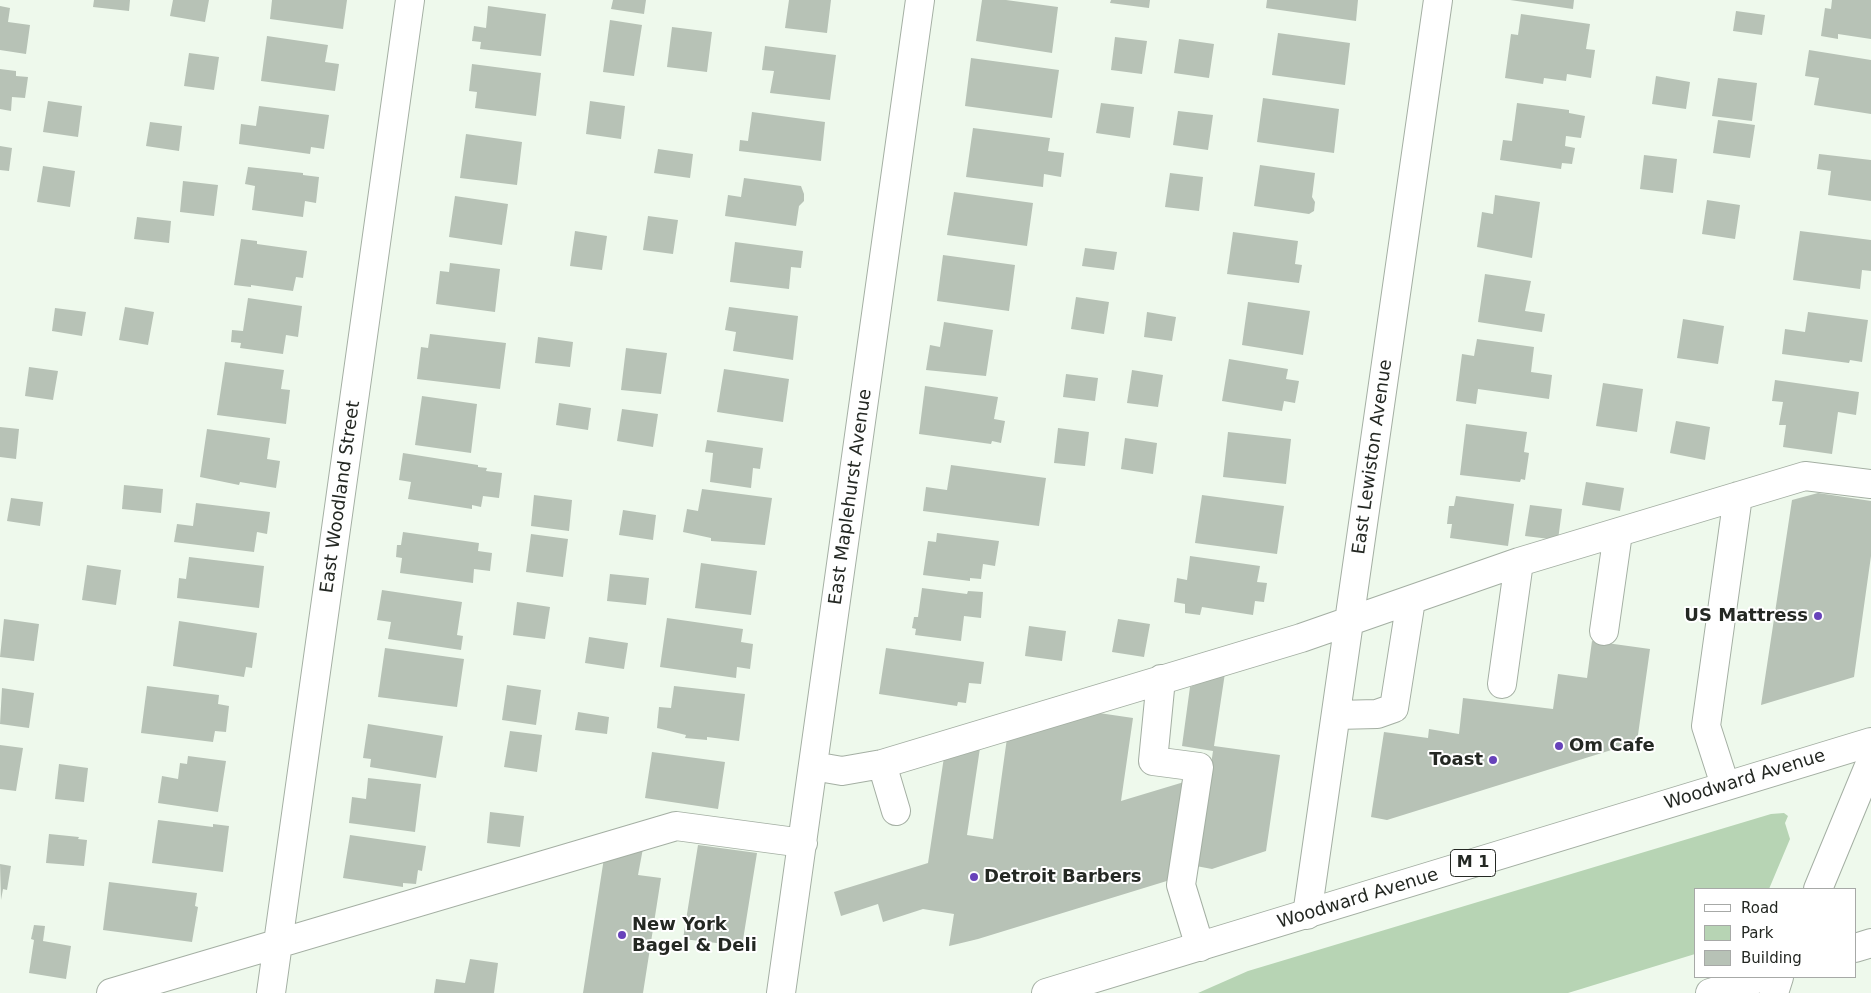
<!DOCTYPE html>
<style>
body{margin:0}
#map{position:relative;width:1871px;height:993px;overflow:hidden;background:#eef9ec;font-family:"DejaVu Sans",sans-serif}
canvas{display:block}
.legend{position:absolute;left:1694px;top:888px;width:162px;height:90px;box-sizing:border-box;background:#fff;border:1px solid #a7a9a7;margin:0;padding:6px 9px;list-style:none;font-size:15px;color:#242823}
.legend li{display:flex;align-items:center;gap:10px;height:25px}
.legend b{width:25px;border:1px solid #a7a9a7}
</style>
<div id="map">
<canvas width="1871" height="993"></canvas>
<ul class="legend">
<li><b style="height:6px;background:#fff"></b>Road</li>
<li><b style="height:14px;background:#b7d4b4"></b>Park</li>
<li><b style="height:14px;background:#b7c2b6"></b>Building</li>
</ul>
</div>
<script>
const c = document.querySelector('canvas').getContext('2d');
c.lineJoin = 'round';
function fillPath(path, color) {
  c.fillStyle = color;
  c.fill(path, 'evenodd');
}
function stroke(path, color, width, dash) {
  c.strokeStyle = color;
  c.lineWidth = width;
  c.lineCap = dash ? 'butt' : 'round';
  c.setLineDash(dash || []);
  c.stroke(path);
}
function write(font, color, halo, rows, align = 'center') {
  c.font = font + ' "DejaVu Sans",sans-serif';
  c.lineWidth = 4;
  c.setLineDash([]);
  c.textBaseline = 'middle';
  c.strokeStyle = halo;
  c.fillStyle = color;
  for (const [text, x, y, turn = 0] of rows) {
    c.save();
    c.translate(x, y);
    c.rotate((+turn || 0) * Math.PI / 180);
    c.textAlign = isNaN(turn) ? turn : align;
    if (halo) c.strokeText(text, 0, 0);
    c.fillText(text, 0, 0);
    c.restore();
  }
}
const green = new Path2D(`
 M1784 813 1788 816 1785 823 1790 839 1769 889H1695V954L1568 993H1198L1248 971 1771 814Z`);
const building = new Path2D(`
 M94 0H130L129 11 93 7Z
 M173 0H209L205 22 170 16Z
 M272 0H347L343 29 270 19Z
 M613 0H646L644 14 611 9Z
 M789 0H831L827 33 785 28Z
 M982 0H1006L1058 7 1052 53 976 41Z
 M1111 0H1150L1149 8 1110 3Z
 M1267 0H1358L1356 21 1266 8Z
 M1510 0H1574L1573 9Z
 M1832 0H1871V39L1838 34V39L1821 36 1825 8 1831 9Z
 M0 6 10 8 8 22 30 25 26 54 0 50Z
 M488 6 546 14 541 56 480 49 481 42 472 41 474 26 486 28Z
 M1736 11 1765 15 1762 35 1733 31Z
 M1521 14 1590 24 1586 49 1595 50 1591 78 1567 74 1566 81 1544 78 1543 84 1505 78 1511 34 1518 35Z
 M610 20 642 25 634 76 603 72Z
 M672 27 712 32 707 72 667 67Z
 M1278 33 1350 43 1345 85 1272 75Z
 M267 36 328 45 325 62 339 64 335 91 261 81Z
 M1115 37 1147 41 1142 74 1111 70Z
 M1179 39 1214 44 1209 78 1174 73Z
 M765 46 836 55 830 100 770 93 774 71 762 70Z
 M1809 50 1871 60V114L1814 105 1819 78 1805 76Z
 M189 53 219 57 214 90 184 86Z
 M971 58 1059 70 1052 118 965 106Z
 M472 64 541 73 536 116 475 108 477 92 469 91Z
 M0 69 16 71V76L28 77 25 98 12 97 11 111 0 109Z
 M1656 76 1690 82 1686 109 1652 104Z
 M1718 78 1757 83 1752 121 1712 116Z
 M1263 98 1339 109 1334 153 1257 142Z
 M48 101 82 106 78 137 43 132Z
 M590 101 625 106 621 139 586 134Z
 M1101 103 1134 107 1130 138 1096 133Z
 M1517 103 1569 110V113L1585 116 1581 138 1566 136 1565 146 1575 148 1572 164 1562 163 1561 169 1500 160 1503 140 1512 141Z
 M259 106 329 115 324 149 311 147 310 154 239 144 241 124 256 126Z
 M1178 111 1213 115 1208 150 1173 145Z
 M752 112 825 122 821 161 739 151 740 140 748 141Z
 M1718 120 1755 125 1750 158 1713 153Z
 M150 122 182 126 179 151 146 146Z
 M973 128 1050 138 1048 151 1064 153 1061 177 1044 174 1043 187 966 177Z
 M466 134 522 142 517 185 460 178Z
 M0 146 12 148 9 171 0 170Z
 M658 149 693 154 690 178 654 173Z
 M1819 154 1871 160V201L1828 195 1831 171 1817 169Z
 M1644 155 1677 159 1673 193 1640 189Z
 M1260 165 1315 173 1312 197 1315 202 1314 211 1309 214 1254 206Z
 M43 166 75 171 70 207 37 202Z
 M248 167 303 173V175L319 177 316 203 305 201 303 217 252 210 255 186 245 184Z
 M1170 173 1203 177 1199 211 1165 207Z
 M744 178 801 186 804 194V201L799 206 796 226 725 216 728 195 741 197Z
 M183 181 218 185 214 216 180 212Z
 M954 192 1033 203 1027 246 947 235Z
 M1495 195 1540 202 1532 258 1477 247 1482 212 1493 214Z
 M455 196 508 204 502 245 449 237Z
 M1707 200 1740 205 1735 239 1702 234Z
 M648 216 678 220 673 254 643 250Z
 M137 217 171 221 169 243 134 239Z
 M575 231 607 236 602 270 570 266Z
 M1800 231 1871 240V271L1862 270 1860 289 1793 280Z
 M1233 232 1298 241 1295 264 1302 265 1299 283 1227 274Z
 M241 239 257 241V244L307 251 303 278 296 277 293 291 251 285V287L234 285Z
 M735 242 803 251 801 268 791 267 789 289 730 282Z
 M1085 248 1117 252 1114 270 1082 266Z
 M943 255 1015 265 1009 311 937 301Z
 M450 263 500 269 495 312 436 304 440 271 449 272Z
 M1485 274 1531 281 1525 311 1545 314 1542 332 1478 322Z
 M1076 297 1109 302 1104 334 1071 329Z
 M248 298 302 306 298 337 286 335 283 354 240 348 241 343 231 342 232 330 243 331Z
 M1248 302 1310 311 1303 355 1242 345Z
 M125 307 154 312 148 345 119 340Z
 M729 307 798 316 793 360 733 351 736 332 725 330Z
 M55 308 86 312 82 336 52 331Z
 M1147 312 1176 317 1172 341 1144 337Z
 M1808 312 1868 320 1862 362 1850 360 1849 363 1782 354 1785 329 1805 332Z
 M1683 319 1724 326 1718 364 1677 358Z
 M944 322 993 330 986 376 926 370 930 345 940 347Z
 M430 334 506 343 500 389 417 379 421 347 428 348Z
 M538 337 573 342 570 367 535 363Z
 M1477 339 1534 347 1531 372 1552 375 1549 399 1478 389 1476 404 1456 401 1462 354 1474 356Z
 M626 348 667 353 661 394 621 390Z
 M1229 359 1288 369 1286 379 1299 381 1295 403 1284 401 1282 411 1222 401Z
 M225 362 284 370 281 389 290 390 286 424 217 415Z
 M29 367 58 371 53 400 25 396Z
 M724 369 789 379 783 422 717 412Z
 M1132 370 1163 375 1158 407 1127 403Z
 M1066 374 1098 378 1095 401 1063 397Z
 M1775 380 1859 392 1856 415 1838 412 1832 454 1783 447 1786 425H1779L1783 402 1772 401Z
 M1603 383 1643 389 1637 432 1596 426Z
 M925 386 998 397 994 419 1005 421 1001 443 992 441 991 444 919 434Z
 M422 396 477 404 471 453 415 445Z
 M559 403 591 408 588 430 556 425Z
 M622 409 658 414 653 447 617 441Z
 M1676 421 1710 427 1705 460 1670 453Z
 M1466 424 1527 432 1524 452 1529 453 1525 480 1521 479 1520 482 1460 475Z
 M0 427 19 429 16 459 0 457Z
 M1058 428 1089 432 1085 466 1054 463Z
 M207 429 270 438 267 459 280 461 276 488 240 482 239 485 200 477Z
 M1228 432 1291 439 1286 484 1223 477Z
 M1125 438 1157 443 1153 474 1121 469Z
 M707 440 763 448 760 469 753 468 751 488 710 482 713 453 705 452Z
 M403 453 478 465V467L487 468 486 471 502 473 499 498 483 496 481 507 472 505V509L408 499 411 482 399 480Z
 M951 465 1046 478 1039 526 923 511 926 487 947 490Z
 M1586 482 1624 488 1620 511 1582 505Z
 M124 485 163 489 161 513 122 509Z
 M702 489 772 498 765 545 711 541V538L683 532 687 509 698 511Z
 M1818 493 1871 501V556L1854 677 1761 705 1792 500Z
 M534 495 572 500 569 531 531 526Z
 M1202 495 1284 506 1277 554 1195 543Z
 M1456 496 1514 504 1508 546 1450 538 1452 524H1447L1449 506H1454Z
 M11 498 43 502 40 526 7 521Z
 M196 503 270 512 267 534 257 532 254 552 174 542 177 524 193 526Z
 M1530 505 1562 509 1558 540 1525 536Z
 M623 510 656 515 653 540 619 535Z
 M403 532 479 543 478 551 492 553 490 571 474 569 473 583 400 573 402 558 396 557 397 545H401Z
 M937 533 999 541 995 566 983 564 981 579 970 578V581L923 575 928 541 936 542Z
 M531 534 568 539 563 577 526 572Z
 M1190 556 1260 566 1257 582 1267 583 1264 602 1255 601 1253 615 1202 607 1200 615 1185 613V604L1174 602 1177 578 1187 580Z
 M189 557 264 566 259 608 177 598 179 578 186 579Z
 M701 563 757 571 751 615 695 608Z
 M87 565 121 570 116 605 82 600Z
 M610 574 649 578 646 605 607 601Z
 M922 588 967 594 968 591 983 592 981 618 964 616 961 641 915 635 916 629 912 628 914 617H918Z
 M382 590 462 602 457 635 463 636 461 650 388 639 391 622 377 620Z
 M517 602 550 607 545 639 513 635Z
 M667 618 743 629 741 642 753 644 750 669 737 667 736 678 660 667Z
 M4 619 39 624 34 661 0 657Z
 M1118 619 1150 624 1144 657 1112 652Z
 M179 621 257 633 252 668 246 667 244 677 173 666Z
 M1029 626 1066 631 1062 661 1025 656Z
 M589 637 628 643 624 669 585 663Z
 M1592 641 1650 649 1637 742 1387 820 1371 817 1384 732 1428 738 1429 729 1459 734 1463 698 1553 709 1558 674 1587 678Z
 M385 648 464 659 457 707 378 697Z
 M886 648 984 662 981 684 969 683 966 703 958 702 957 706 879 694Z
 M1225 673 1214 746 1280 755 1266 851 1212 869 1196 866 1213 751 1182 746 1190 687Z
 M507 685 541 690 536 725 502 720Z
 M147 686 219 695 218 704 229 706 226 732 215 731 213 742 141 733Z
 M674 686 745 694 739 741 707 737V740L685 738 686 735 657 728 659 707 671 708Z
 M2 688 34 693 29 728 0 724Z
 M578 712 609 717 607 734 575 730Z
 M1099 713 1133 718 1121 801 1184 782 1170 880 978 939 949 946 954 914 923 909 883 922 878 904 841 916 834 892 928 863 944 757 980 748 967 835 993 839 1007 738Z
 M368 724 443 736 436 778 370 767 371 759 363 758Z
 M510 731 542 735 537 772 504 767Z
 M0 745 23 748 16 791 0 789Z
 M652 752 725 762 718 809 645 798Z
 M188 756 226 761 218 812 158 803 162 776 178 779 180 763 187 764Z
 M59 764 88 768 84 802 55 799Z
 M368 778 421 784 415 832 349 823 352 797 366 799Z
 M490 812 524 816 520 847 487 843Z
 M158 820 213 827V824L229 826 223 872 152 863Z
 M49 834 79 837 78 839 87 840 84 866 46 863Z
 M350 835 426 846 422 871 418 870 416 884 403 883V887L343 878Z
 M644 843 638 875 661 878 643 993H583L604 858Z
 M698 845 757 853 742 946 683 939Z
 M0 864 11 866 7 890 3 889 1 900Z
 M109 882 197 893 195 906 198 907 192 942 103 930Z
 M34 925 45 926 43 941 71 946 66 979 29 973 34 940 31 939Z
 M470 959 498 963 494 993H434L436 979 465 983Z`);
const minor = new Path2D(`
 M1604 631 1618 533
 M1161 679 1153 761 1199 767 1181 885 1200 947
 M1502 684 1519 562
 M1336 715 1377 714 1394 708 1411 600
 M882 764 896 811
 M813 766 842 771 882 764 1301 638 1519 562 1805 476 1871 484
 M1725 785 1706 726 1738 496
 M1818 889 1871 761
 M1307 915 1438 0
 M111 993 676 826 803 843
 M271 993 410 0
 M781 993 920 0
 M1774 993 1779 977`);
const major = new Path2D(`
 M1855 948 1871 943
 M1046 993 1871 742
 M1710 993 1763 977`);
const markers = [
 [1818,616,5,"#6742ba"],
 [1559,746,5,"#6742ba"],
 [1493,760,5,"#6742ba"],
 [974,877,5,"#6742ba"],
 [622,935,5,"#6742ba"]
];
const shields = [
 [1473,863,45]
];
const shieldNames = [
 ["M 1",1473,863]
];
const streetNames = [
 ["East Lewiston Avenue",1373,457,-82],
 ["East Woodland Street",341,497,-82],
 ["East Maplehurst Avenue",851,497,-82],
 ["Woodward Avenue",1745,780,-17],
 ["Woodward Avenue",1358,899,-17]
];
const poiNames = [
 ["US Mattress",1808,616,"right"],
 ["Om Cafe",1569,746],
 ["Toast",1483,760,"right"],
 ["Detroit Barbers",984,877],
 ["New York",632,925],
 ["Bagel & Deli",632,946]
];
fillPath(green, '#b7d4b4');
fillPath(building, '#b7c2b6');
stroke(minor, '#a4afa3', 30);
stroke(major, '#a4afa3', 30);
stroke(minor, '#fff', 28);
stroke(major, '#fff', 28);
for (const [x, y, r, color] of markers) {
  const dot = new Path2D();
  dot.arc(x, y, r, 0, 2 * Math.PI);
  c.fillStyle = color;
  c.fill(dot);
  stroke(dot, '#fff', 2);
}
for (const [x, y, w] of shields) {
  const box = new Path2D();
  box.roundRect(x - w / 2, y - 13.5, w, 27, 4);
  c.fillStyle = '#fff';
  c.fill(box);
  stroke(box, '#242823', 1);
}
write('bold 16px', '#242823', null, shieldNames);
write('18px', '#242823', '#fff', streetNames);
write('bold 18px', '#242823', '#fff', poiNames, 'left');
</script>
